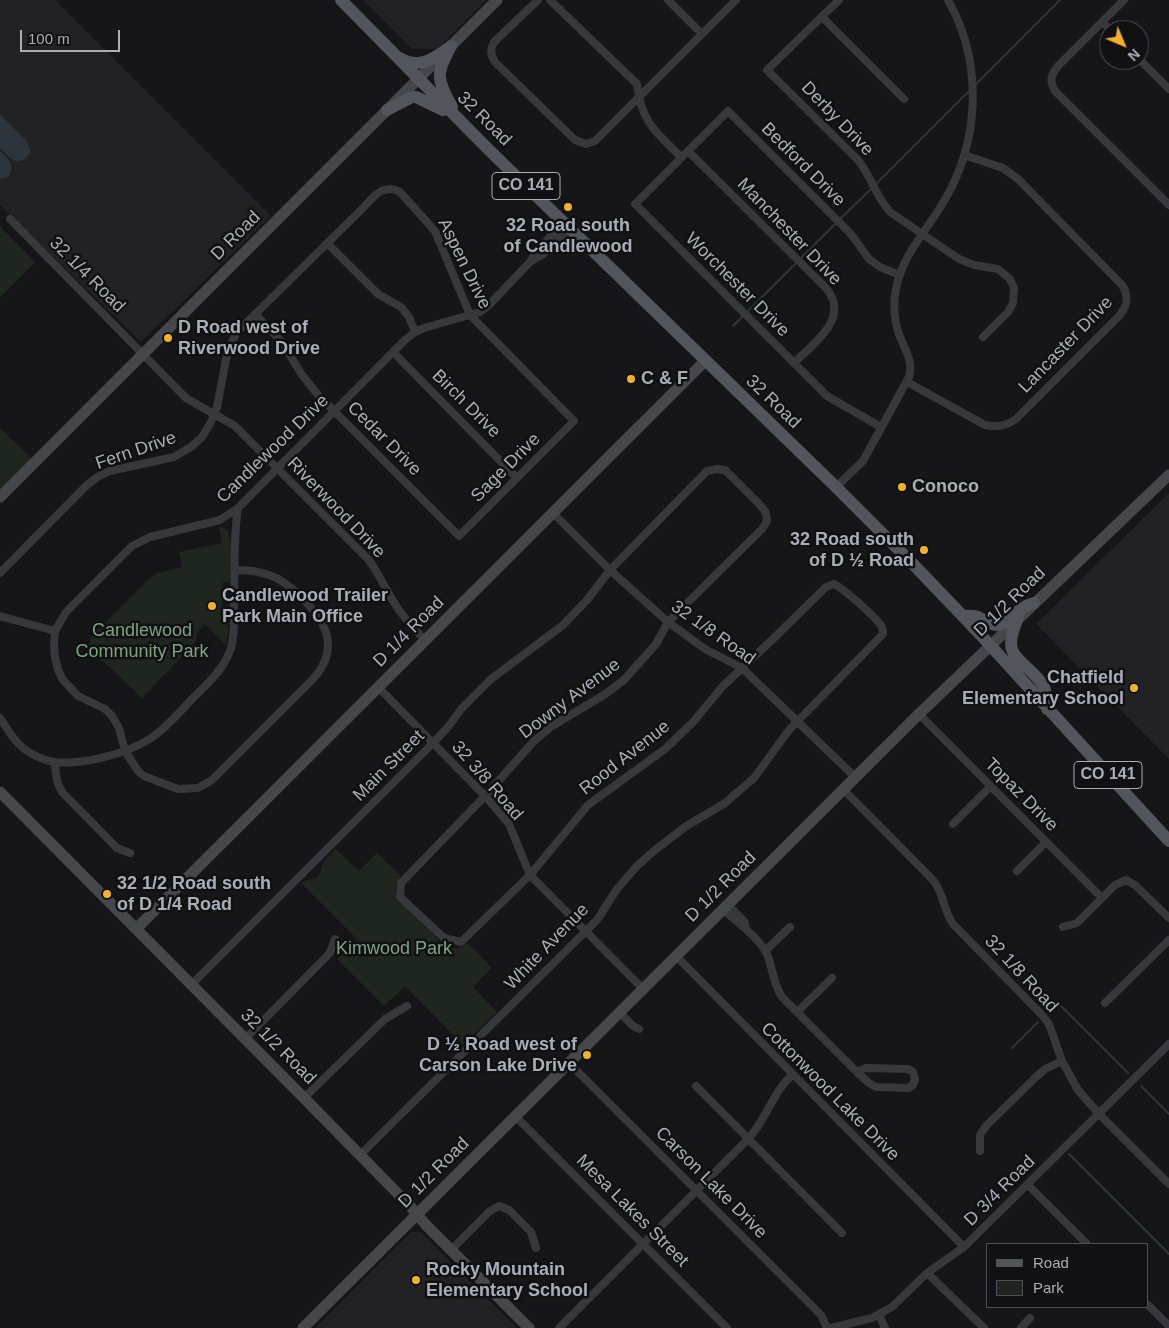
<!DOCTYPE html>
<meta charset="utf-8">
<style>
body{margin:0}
#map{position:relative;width:1169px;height:1328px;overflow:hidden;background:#161618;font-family:Helvetica,sans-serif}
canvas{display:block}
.legend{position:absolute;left:986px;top:1243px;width:162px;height:65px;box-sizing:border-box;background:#111113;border:1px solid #4d4f55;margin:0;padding:6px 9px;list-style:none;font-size:15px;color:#a8adb8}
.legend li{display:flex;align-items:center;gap:10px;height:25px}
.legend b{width:25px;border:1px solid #4d4f55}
.north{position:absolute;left:1099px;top:20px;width:50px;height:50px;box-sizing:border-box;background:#111113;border:1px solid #4d4f55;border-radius:50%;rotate:135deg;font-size:14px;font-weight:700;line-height:20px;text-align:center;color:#a8adb8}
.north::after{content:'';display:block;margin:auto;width:18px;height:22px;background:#f2b134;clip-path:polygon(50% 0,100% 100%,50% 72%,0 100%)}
.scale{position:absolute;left:20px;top:30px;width:100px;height:22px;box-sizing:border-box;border:2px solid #a8adb8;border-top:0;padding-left:6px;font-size:15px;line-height:18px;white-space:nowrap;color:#a8adb8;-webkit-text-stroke:4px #111113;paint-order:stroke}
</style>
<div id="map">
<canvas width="1169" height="1328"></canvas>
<ul class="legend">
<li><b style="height:6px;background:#53555c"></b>Road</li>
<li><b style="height:14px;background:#1e261f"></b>Park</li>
</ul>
<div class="north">N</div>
<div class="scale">100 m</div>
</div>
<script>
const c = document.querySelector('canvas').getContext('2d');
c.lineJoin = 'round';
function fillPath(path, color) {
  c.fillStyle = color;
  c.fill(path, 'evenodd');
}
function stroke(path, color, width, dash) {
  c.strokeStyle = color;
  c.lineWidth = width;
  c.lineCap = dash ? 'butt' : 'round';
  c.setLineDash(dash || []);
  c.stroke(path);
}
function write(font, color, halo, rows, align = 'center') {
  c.font = font + ' Helvetica,sans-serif';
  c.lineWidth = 5;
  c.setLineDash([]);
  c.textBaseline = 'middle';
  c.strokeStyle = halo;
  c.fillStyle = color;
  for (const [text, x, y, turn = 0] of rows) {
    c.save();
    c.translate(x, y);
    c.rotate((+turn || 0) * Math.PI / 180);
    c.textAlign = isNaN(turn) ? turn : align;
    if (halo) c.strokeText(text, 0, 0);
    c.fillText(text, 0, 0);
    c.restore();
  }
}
const built = new Path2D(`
 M0 0H55L271 216 141 342 0 205Z
 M363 0H486L437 49H412Z
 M1169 493V759L1036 624Z
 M411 1232H420L517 1328H315Z`);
const green = new Path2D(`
 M0 226 35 262 0 297Z
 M0 428 32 459 0 497Z
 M219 527H222L228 530 231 545 230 582H223L222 620 229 621 226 645 205 624 197 633 195 643 142 698 110 667 87 651 93 631 99 629 149 579 157 573 182 567 179 552 222 543Z
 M336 849 359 871 377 853 401 876C395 884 394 892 399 901L444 945C453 949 460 949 468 943L492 968 473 987 497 1012 463 1045 405 986 384 1006 337 959 357 939 301 883 318 877 320 873 323 862Z`);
const water = new Path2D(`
 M0 114 28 143 30 152C21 170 9 158 0 148Z
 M0 151C8 158 15 164 9 176L0 179Z`);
const stream = new Path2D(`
 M975 85 1060 0
 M876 184 970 90
 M840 219 871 189
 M800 259 837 222
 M747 312 796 263
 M733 326 743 316
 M1050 1011 1058 1003 1128 1073
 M1012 1048 1038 1022
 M1141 1086 1169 1114
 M1069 1154 1169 1254`);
const street = new Path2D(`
 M538 0 494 42C490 49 490 55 495 62L575 140 586 144 595 141 736 0
 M550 0 637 84C641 122 656 132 681 157
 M668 0 702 34
 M839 0 767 70 858 160C871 176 876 197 890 212L959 259 974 265 998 269 1010 279 1014 288 1013 303 1008 312 983 337
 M1124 0 1058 66C1051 75 1049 80 1055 91L1169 205
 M822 17 904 99
 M1102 22 1111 30
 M1139 59 1169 89
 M688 151 826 288C851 318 814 343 794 363
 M10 219 186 398 235 426 368 559C379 573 385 589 395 604 403 617 414 629 425 640
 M327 243 378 294 401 307 409 317 415 332
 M531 261 542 255 570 228
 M393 352 517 478
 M907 382 985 425C997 428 1006 426 1016 419L1120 315C1128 305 1129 296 1122 285L1018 179 1003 168 964 155
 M881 427 827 396 635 204 728 111 851 234 869 259 880 267 900 275
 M836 487 863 461 909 377C914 361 904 349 899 334 894 320 893 304 896 289 902 256 924 234 941 206 980 145 984 64 948 0
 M553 513 610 570 668 622 705 649 742 668 856 778
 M235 570C246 570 258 571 269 575 281 579 291 587 300 596 326 621 341 648 313 679L212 780 198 788 178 789 144 776 138 771 125 751 119 728 112 716 105 709 78 696 63 680 58 670 55 657 54 643 55 631 66 612 132 546 150 537 220 520 238 508 405 340 415 332 424 328 480 312 489 305 530 262 537 250 564 223
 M0 573 87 485 99 476 110 471 174 457 191 447 202 437 211 422 217 407 228 349 237 332 364 207C374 196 384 183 400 192L435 231 470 315 574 421 459 536 319 396 302 375 281 341 255 314
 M0 616 55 631
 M378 687 485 796 509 824 530 875 643 989
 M919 714 1102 898
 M0 718C7 728 13 740 23 748 32 755 43 760 54 762 82 765 128 754 151 738 166 728 178 714 190 701 206 685 224 670 231 648 235 634 234 618 234 603 235 572 233 539 238 508
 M55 762C55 773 56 782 62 792L117 848 130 853
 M844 790 933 880C944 893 943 910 953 924L1042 1015 1049 1024 1062 1061 1078 1090 1099 1114 1169 1184
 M953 824 991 786
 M1017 871 1046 842
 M728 905 744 921 746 929
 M723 909C737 923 758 936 767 954 773 968 773 984 782 997L857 1072 869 1083 876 1087 908 1088 913 1085 915 1079 913 1072 908 1069 865 1068 857 1072
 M1063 927 1077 923 1115 885 1126 880 1135 885 1169 918
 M765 951 790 927
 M676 956 964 1247
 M191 985 433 743 448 727 462 708 491 679 563 625 587 600 610 570 707 471 717 469 725 470 761 506 766 513 767 521 762 529 668 622 656 644 624 680 604 695 552 726 534 741 485 796 401 883 400 897 444 938 461 942 530 875 588 805 665 749 693 722 723 686 773 639 826 587 834 584C844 589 876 617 882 627 883 629 883 631 883 634L789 730 754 778 725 803 685 827 655 850 637 866 617 889 597 920 360 1155
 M1105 1003 1169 940
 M619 1012 633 1026 639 1029
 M797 1012 832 978
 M245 1039 330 953 335 939
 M569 1063 821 1315 827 1328
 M696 1086 842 1233
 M304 1098 385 1019 407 1006
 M515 1116 727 1328
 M980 1151V1135L986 1126 1036 1077 1045 1069 1062 1061
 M1028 1185 1087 1244
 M451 1250 490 1211 499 1206 509 1210 531 1232 536 1248
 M927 1273 984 1328
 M1148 1305 1169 1326
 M879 1315 885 1328
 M559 1328 748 1139C767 1119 772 1093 792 1075
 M831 1328 872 1318 892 1307 927 1273 964 1247 1169 1044
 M1021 1328 1030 1318`);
const secondary = new Path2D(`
 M0 497 497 0
 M0 792 304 1098 409 1205 426 1225 529 1328
 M136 929 706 360
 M303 1328 919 714 1169 475`);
const primary = new Path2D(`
 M341 0 488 149 836 487 911 562 978 632 1169 841
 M451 46C435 75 437 78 452 107
 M400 58C418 69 432 60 447 49
 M387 110 412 97H416L443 110
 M963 616C967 616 974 615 978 617 987 621 993 628 1004 623 1017 616 1017 608 1034 603
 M1018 618C999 661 1023 656 1043 685 1047 691 1046 702 1047 709`);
const markers = [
 [568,207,5,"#f2b134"],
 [168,338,5,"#f2b134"],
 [631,379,5,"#f2b134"],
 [902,487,5,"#f2b134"],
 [924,550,5,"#f2b134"],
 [212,606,5,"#f2b134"],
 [1134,688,5,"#f2b134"],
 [107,894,5,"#f2b134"],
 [587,1055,5,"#f2b134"],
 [416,1280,5,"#f2b134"]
];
const shields = [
 [526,186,68],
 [1108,775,68]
];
const shieldNames = [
 ["CO 141",526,186],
 ["CO 141",1108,775]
];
const streetNames = [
 ["32 Road",484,119,45],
 ["Derby Drive",837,119,46],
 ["Bedford Drive",803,165,45],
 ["Manchester Drive",789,232,46],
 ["D Road",236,236,-45],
 ["Aspen Drive",464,264,64],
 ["32 1/4 Road",87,275,45],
 ["Worchester Drive",737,285,45],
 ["Lancaster Drive",1066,345,-46],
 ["32 Road",773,402,44],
 ["Birch Drive",466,404,45],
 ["Cedar Drive",384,439,45],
 ["Candlewood Drive",273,449,-44],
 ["Fern Drive",136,451,-19],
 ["Sage Drive",506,468,-45],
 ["Riverwood Drive",336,508,46],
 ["D 1/2 Road",1010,602,-44],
 ["D 1/4 Road",409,632,-45],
 ["32 1/8 Road",713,633,35],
 ["Downy Avenue",570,699,-37],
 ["Rood Avenue",625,758,-38],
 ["Main Street",389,766,-45],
 ["32 3/8 Road",487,781,49],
 ["Topaz Drive",1021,795,45],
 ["D 1/2 Road",721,887,-45],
 ["White Avenue",547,947,-46],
 ["32 1/8 Road",1021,974,47],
 ["32 1/2 Road",278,1047,45],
 ["Cottonwood Lake Drive",830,1092,45],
 ["D 1/2 Road",434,1173,-45],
 ["Carson Lake Drive",711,1183,45],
 ["D 3/4 Road",1000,1191,-45],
 ["Mesa Lakes Street",632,1211,45]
];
const poiNames = [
 ["32 Road south",568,226,"center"],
 ["of Candlewood",568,247,"center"],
 ["D Road west of",178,328],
 ["Riverwood Drive",178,349],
 ["C & F",641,379],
 ["Conoco",912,487],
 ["32 Road south",914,540,"right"],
 ["of D ½ Road",914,561,"right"],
 ["Candlewood Trailer",222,596],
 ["Park Main Office",222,617],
 ["Chatfield",1124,678,"right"],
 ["Elementary School",1124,699,"right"],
 ["32 1/2 Road south",117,884],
 ["of D 1/4 Road",117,905],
 ["D ½ Road west of",577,1045,"right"],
 ["Carson Lake Drive",577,1066,"right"],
 ["Rocky Mountain",426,1270],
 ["Elementary School",426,1291]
];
const parkNames = [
 ["Candlewood",142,631],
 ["Community Park",142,652],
 ["Kimwood Park",394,949]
];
fillPath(built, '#222225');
fillPath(green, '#1e261f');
fillPath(water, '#2c353c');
stroke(stream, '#2c353c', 2);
stroke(street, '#37383d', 8);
stroke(secondary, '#45474d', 11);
stroke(primary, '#53555c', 12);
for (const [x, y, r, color] of markers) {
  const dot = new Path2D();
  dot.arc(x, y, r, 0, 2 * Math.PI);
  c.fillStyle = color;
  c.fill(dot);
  stroke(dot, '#111113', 2);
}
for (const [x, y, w] of shields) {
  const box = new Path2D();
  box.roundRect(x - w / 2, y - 13.5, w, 27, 4);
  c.fillStyle = '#111113';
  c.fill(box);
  stroke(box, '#a8adb8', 1);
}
write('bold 16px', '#a8adb8', null, shieldNames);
write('18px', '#a8adb8', '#111113', streetNames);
write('bold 18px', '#a8adb8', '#111113', poiNames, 'left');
write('18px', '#7fa381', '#111113', parkNames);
</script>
